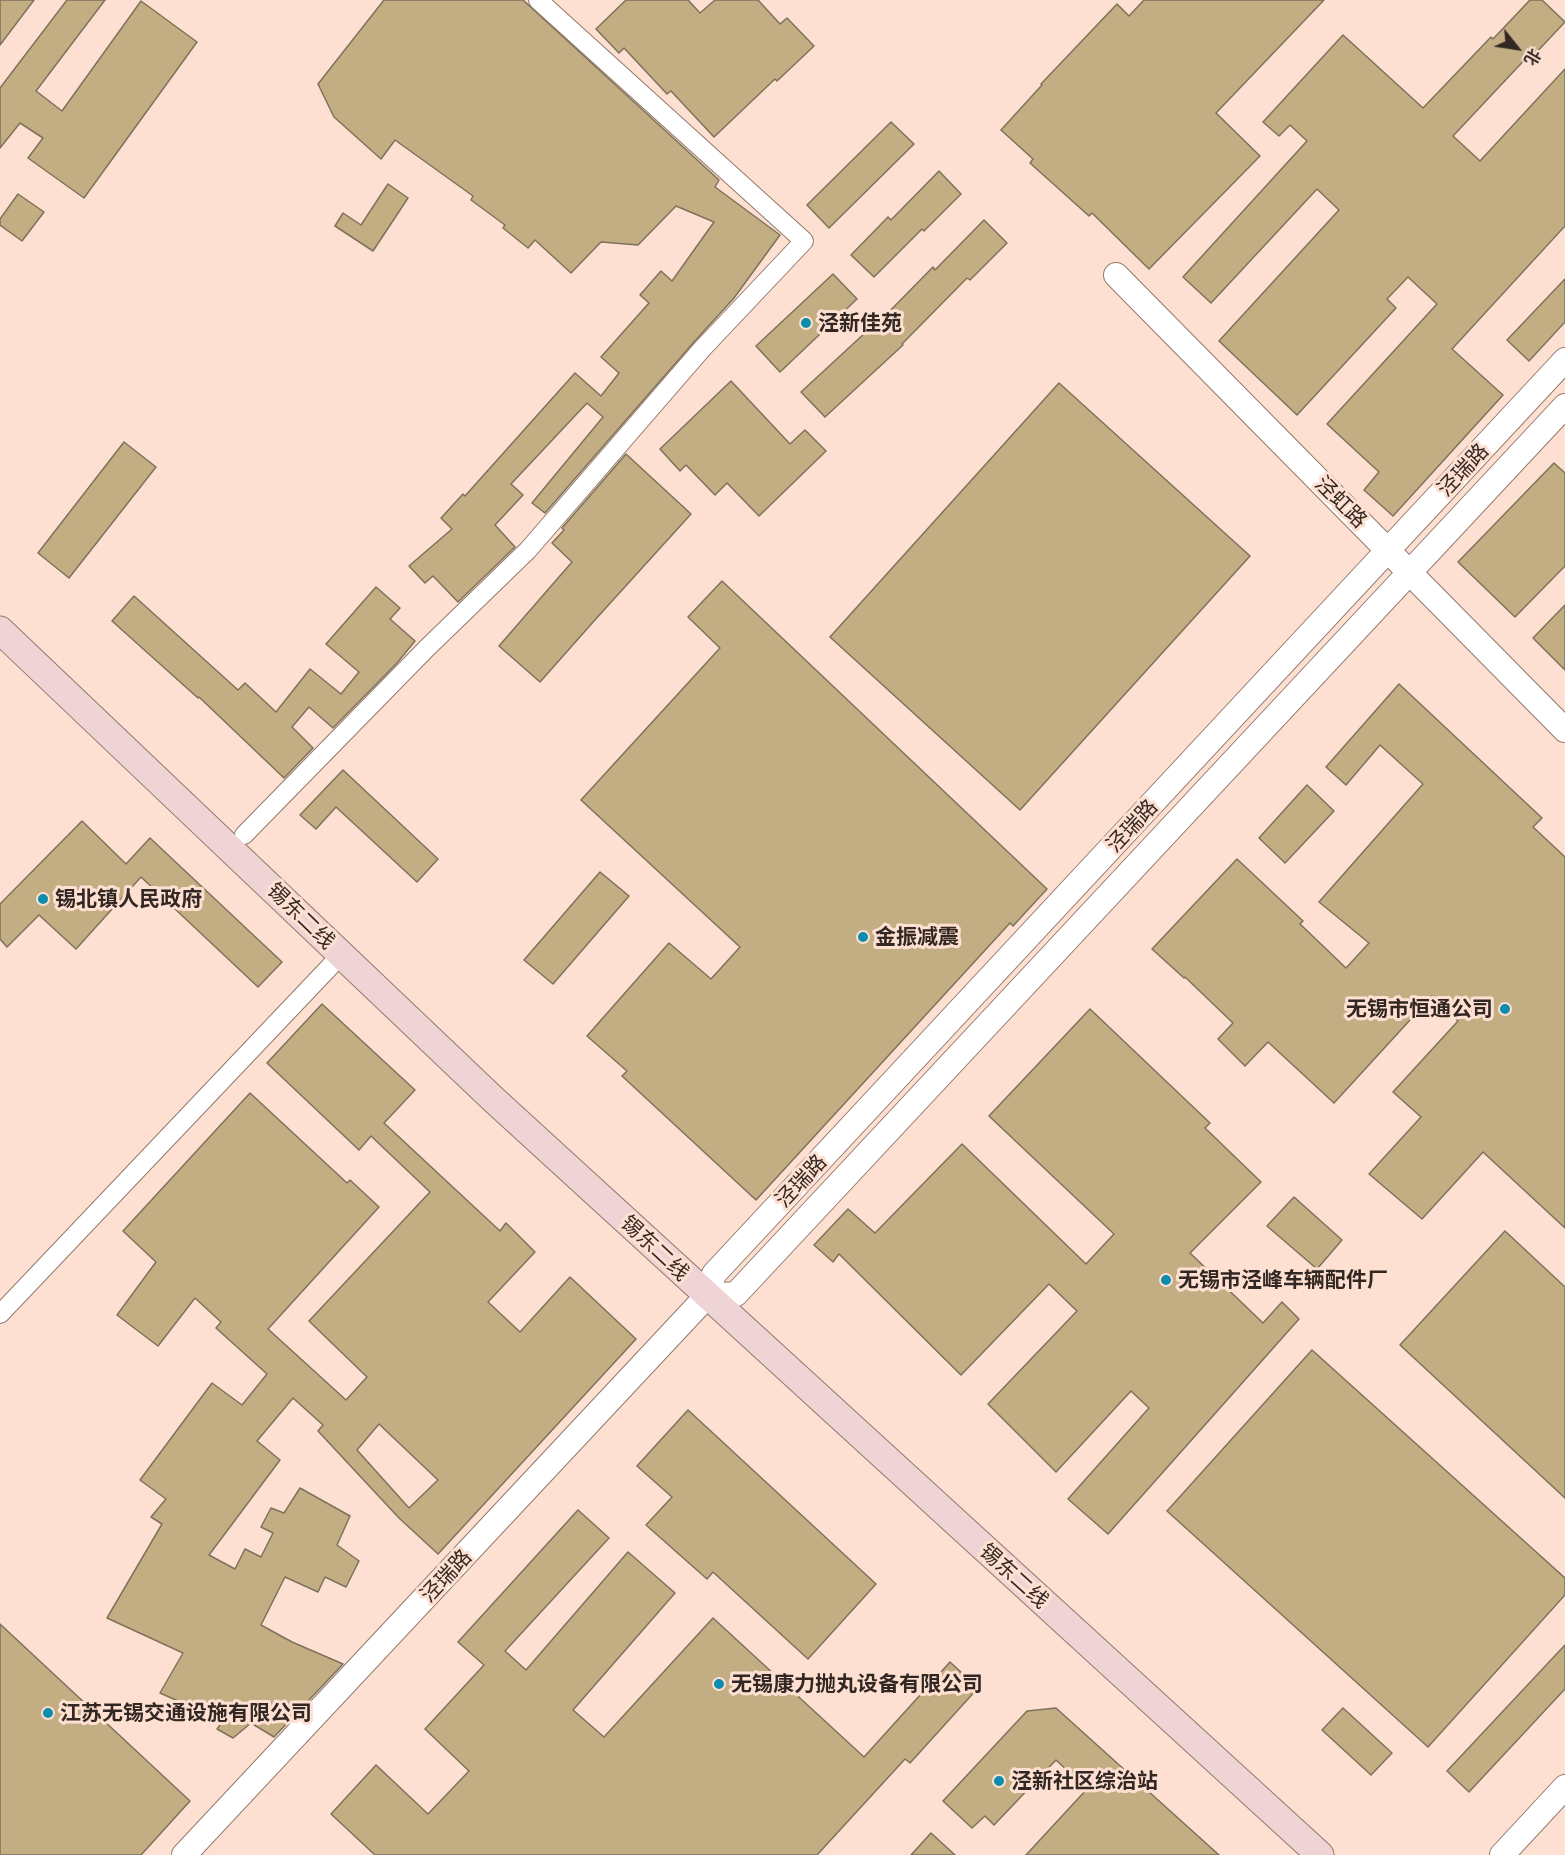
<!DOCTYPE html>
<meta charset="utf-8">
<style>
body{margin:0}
#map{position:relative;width:1565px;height:1855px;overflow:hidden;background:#fde0d1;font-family:Ubuntu,"Noto Sans SC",sans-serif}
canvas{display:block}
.north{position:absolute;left:1487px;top:18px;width:60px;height:60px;-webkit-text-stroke:4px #fde0d1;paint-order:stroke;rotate:120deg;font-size:16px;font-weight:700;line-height:24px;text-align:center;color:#322722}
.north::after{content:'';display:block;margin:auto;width:21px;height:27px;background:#322722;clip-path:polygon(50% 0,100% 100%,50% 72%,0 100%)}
</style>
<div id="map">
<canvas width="1565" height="1855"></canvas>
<div class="north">北</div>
</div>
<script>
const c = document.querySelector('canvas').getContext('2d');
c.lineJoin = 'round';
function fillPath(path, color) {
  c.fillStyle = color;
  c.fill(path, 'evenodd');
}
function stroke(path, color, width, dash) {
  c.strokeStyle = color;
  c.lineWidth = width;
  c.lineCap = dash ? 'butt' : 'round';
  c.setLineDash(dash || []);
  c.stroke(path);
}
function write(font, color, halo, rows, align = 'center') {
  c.font = font + ' Ubuntu,"Noto Sans SC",sans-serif';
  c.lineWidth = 6;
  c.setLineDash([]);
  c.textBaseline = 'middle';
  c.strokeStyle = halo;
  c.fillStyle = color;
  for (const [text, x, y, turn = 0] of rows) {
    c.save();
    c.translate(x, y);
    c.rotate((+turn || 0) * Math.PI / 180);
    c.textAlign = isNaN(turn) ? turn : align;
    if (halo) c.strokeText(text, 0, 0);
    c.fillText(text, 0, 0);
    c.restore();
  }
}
const building = new Path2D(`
 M0 0H34L0 45Z
 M67 0H105L36 91 62 111 141 1 197 42 84 198 28 158 43 138 20 123 0 148V88Z
 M384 0H523L719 180 715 187 780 235 734 298 694 342 545 513 532 503 603 417 587 403 511 484 523 495 495 525 515 547 458 602 433 576 425 583 409 566 452 529 441 518 463 494 465 496 575 373 601 396 619 373 601 357 649 303 640 295 661 271 672 281 714 222 676 206 638 245 601 242 571 273 535 240 528 248 503 228 505 225 471 200 473 196 395 140 381 159 334 117 318 84Z
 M626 0H688L700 13 715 0H758L780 24 787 18 814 46 777 81 775 79 714 137 671 91 667 94 624 48 619 53 596 29Z
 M1144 0H1324L1216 113 1260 156 1149 269 1092 213 1089 216 1030 163 1033 159 1001 130 1042 85 1041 84 1117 4 1129 16Z
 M1530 0H1542L1565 22 1533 56 1531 53 1453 136 1480 161 1565 69V226L1452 349 1503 395 1393 516 1364 490 1379 472 1327 424 1437 304 1408 277 1387 299 1396 308 1297 415 1219 341 1339 210 1317 189 1211 303 1183 277 1307 141 1290 125 1279 136 1263 122 1343 35 1423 108 1491 37 1493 39Z
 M891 122 914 144 829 228 807 205Z
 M939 171 961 194 924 231 922 229 874 277 851 255 888 217 891 220Z
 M388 184 408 198 373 251 335 226 343 213 361 225Z
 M18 194 44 212 22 241 0 225V219Z
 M984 220 1007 243 970 280 967 278 902 344 903 345 825 417 801 392 879 320 880 321 933 267 935 270Z
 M833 274 857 299 780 372 756 346Z
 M1565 279V322L1529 361 1507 340Z
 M731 381 790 444 805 430 826 451 759 516 727 483 715 495 686 465 680 471 660 449Z
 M1059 383 1250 556 1020 810 830 637Z
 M124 442 156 467 69 578 38 553Z
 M626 454 691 514 594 621 540 682 499 646 572 562 552 543 564 530 562 528Z
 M1554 463 1565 473V566L1515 617 1458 562Z
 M722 581 1047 889 1013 926 1010 923 756 1200 622 1076 627 1071 587 1036 669 943 711 979 740 947 581 800 720 648 688 617Z
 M376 587 400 608 390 619 415 641 397 663 333 728 309 707 292 727 313 748 284 778 199 697 198 698 112 621 134 596 238 690 245 683 276 712 310 669 341 694 359 672 326 644Z
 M1565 605V670L1533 638Z
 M1399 684 1542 818 1533 827 1565 857V1228L1483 1152 1422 1219 1369 1174 1421 1117 1393 1092 1458 1021 1432 996 1334 1103 1268 1042 1245 1066 1218 1039 1233 1023 1185 977 1184 978 1152 949 1237 859 1303 921 1300 924 1346 968 1369 943 1319 902 1423 784 1380 745 1346 785 1326 767Z
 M343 770 438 859 417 882 336 807 316 829 300 815Z
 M1307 785 1334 811 1285 863 1259 838Z
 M82 821 126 864 150 838 282 962 258 987 141 877 76 949 39 915 7 947 0 939V904Z
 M600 872 629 896 553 984 524 960Z
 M322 1004 415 1090 384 1123 500 1231 506 1223 535 1252 488 1302 520 1332 570 1277 636 1339 438 1554 399 1518 318 1431 323 1425 293 1398 257 1441 280 1460 209 1555 235 1569 245 1549 261 1557 273 1533 261 1527 271 1508 284 1513 300 1488 350 1516 337 1545 359 1561 346 1587 325 1577 318 1592 285 1577 261 1625 292 1642 343 1664 274 1737 251 1723 233 1738 217 1729 223 1721 160 1693 183 1653 107 1618 162 1524 151 1517 166 1499 140 1480 212 1383 242 1405 267 1374 216 1328 221 1322 195 1298 158 1346 117 1315 156 1262 123 1231 250 1093 347 1183 350 1180 379 1207 268 1329 346 1400 367 1377 309 1321 430 1192 371 1136 359 1150 267 1063ZM379 1424 438 1480 409 1508 357 1450Z
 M1090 1009 1210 1123 1205 1128 1261 1182 1190 1253 1263 1323 1282 1302 1299 1319 1108 1534 1068 1499 1149 1408 1131 1391 1056 1472 988 1404 1077 1311 1049 1284 961 1375 839 1254 833 1262 814 1245 848 1209 875 1233 962 1144 1086 1264 1114 1234 989 1116Z
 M1294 1197 1342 1240 1317 1269 1267 1226Z
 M1505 1231 1565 1287V1498L1400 1345Z
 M1312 1350 1565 1578V1595L1428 1747 1167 1511Z
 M688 1410 876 1584 808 1659 713 1572 707 1579 646 1525 672 1497 637 1466Z
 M578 1510 609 1538 505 1651 526 1670 628 1552 675 1593 573 1710 604 1737 713 1618 864 1757 950 1662 978 1688 910 1763 905 1759 817 1855H375L331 1814 376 1765 428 1814 469 1771 425 1729 484 1665 458 1642Z
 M0 1624 190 1801 141 1855H0Z
 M1565 1645V1689L1469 1792 1447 1771Z
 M1056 1708 1219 1855H1026L1087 1789 1056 1760 994 1825 985 1816 972 1828 943 1801 1027 1711Z
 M1343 1708 1392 1753 1371 1775 1322 1730Z
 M931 1833 955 1855H911Z`);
const minor = new Path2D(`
 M244 835 427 648 528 550 702 349 804 241 538 0
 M0 1314 341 955`);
const tertiary = new Path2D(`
 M1116 275 1565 730
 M707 1296 736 1294 1565 406
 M184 1855 707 1296 714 1274 1565 360
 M1502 1855 1565 1787`);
const secondary = new Path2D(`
 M0 630 493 1099 1320 1855`);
const markers = [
 [806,323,6,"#0d8dad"],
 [43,899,6,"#0d8dad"],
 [863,937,6,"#0d8dad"],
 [1505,1009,6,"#0d8dad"],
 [1166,1280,6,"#0d8dad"],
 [719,1684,6,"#0d8dad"],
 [48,1713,6,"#0d8dad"],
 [999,1781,6,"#0d8dad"]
];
const poiNames = [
 ["泾新佳苑",818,323],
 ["锡北镇人民政府",55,899],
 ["金振减震",875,937],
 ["无锡市恒通公司",1493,1009,"right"],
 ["无锡市泾峰车辆配件厂",1178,1280],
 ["无锡康力抛丸设备有限公司",731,1684],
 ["江苏无锡交通设施有限公司",60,1713],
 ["泾新社区综治站",1011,1781]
];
const streetNames = [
 ["泾瑞路",1463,470,-47],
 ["泾虹路",1341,502,45],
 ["泾瑞路",1132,826,-47],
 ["锡东二线",301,916,44],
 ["泾瑞路",801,1181,-47],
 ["锡东二线",655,1248,43],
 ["泾瑞路",446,1576,-47],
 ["锡东二线",1014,1576,42]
];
fillPath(building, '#c3ae84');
stroke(building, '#7d725a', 1.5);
stroke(minor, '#92796c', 20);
stroke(tertiary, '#92796c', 26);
stroke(secondary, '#92796c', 29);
stroke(minor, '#fff', 18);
stroke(tertiary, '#fff', 24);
stroke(secondary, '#efd4d6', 27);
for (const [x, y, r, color] of markers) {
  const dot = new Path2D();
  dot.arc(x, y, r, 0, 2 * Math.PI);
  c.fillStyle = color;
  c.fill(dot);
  stroke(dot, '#fde0d1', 2);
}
write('bold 21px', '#322722', '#fde0d1', poiNames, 'left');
write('21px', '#322722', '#fde0d1', streetNames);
</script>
